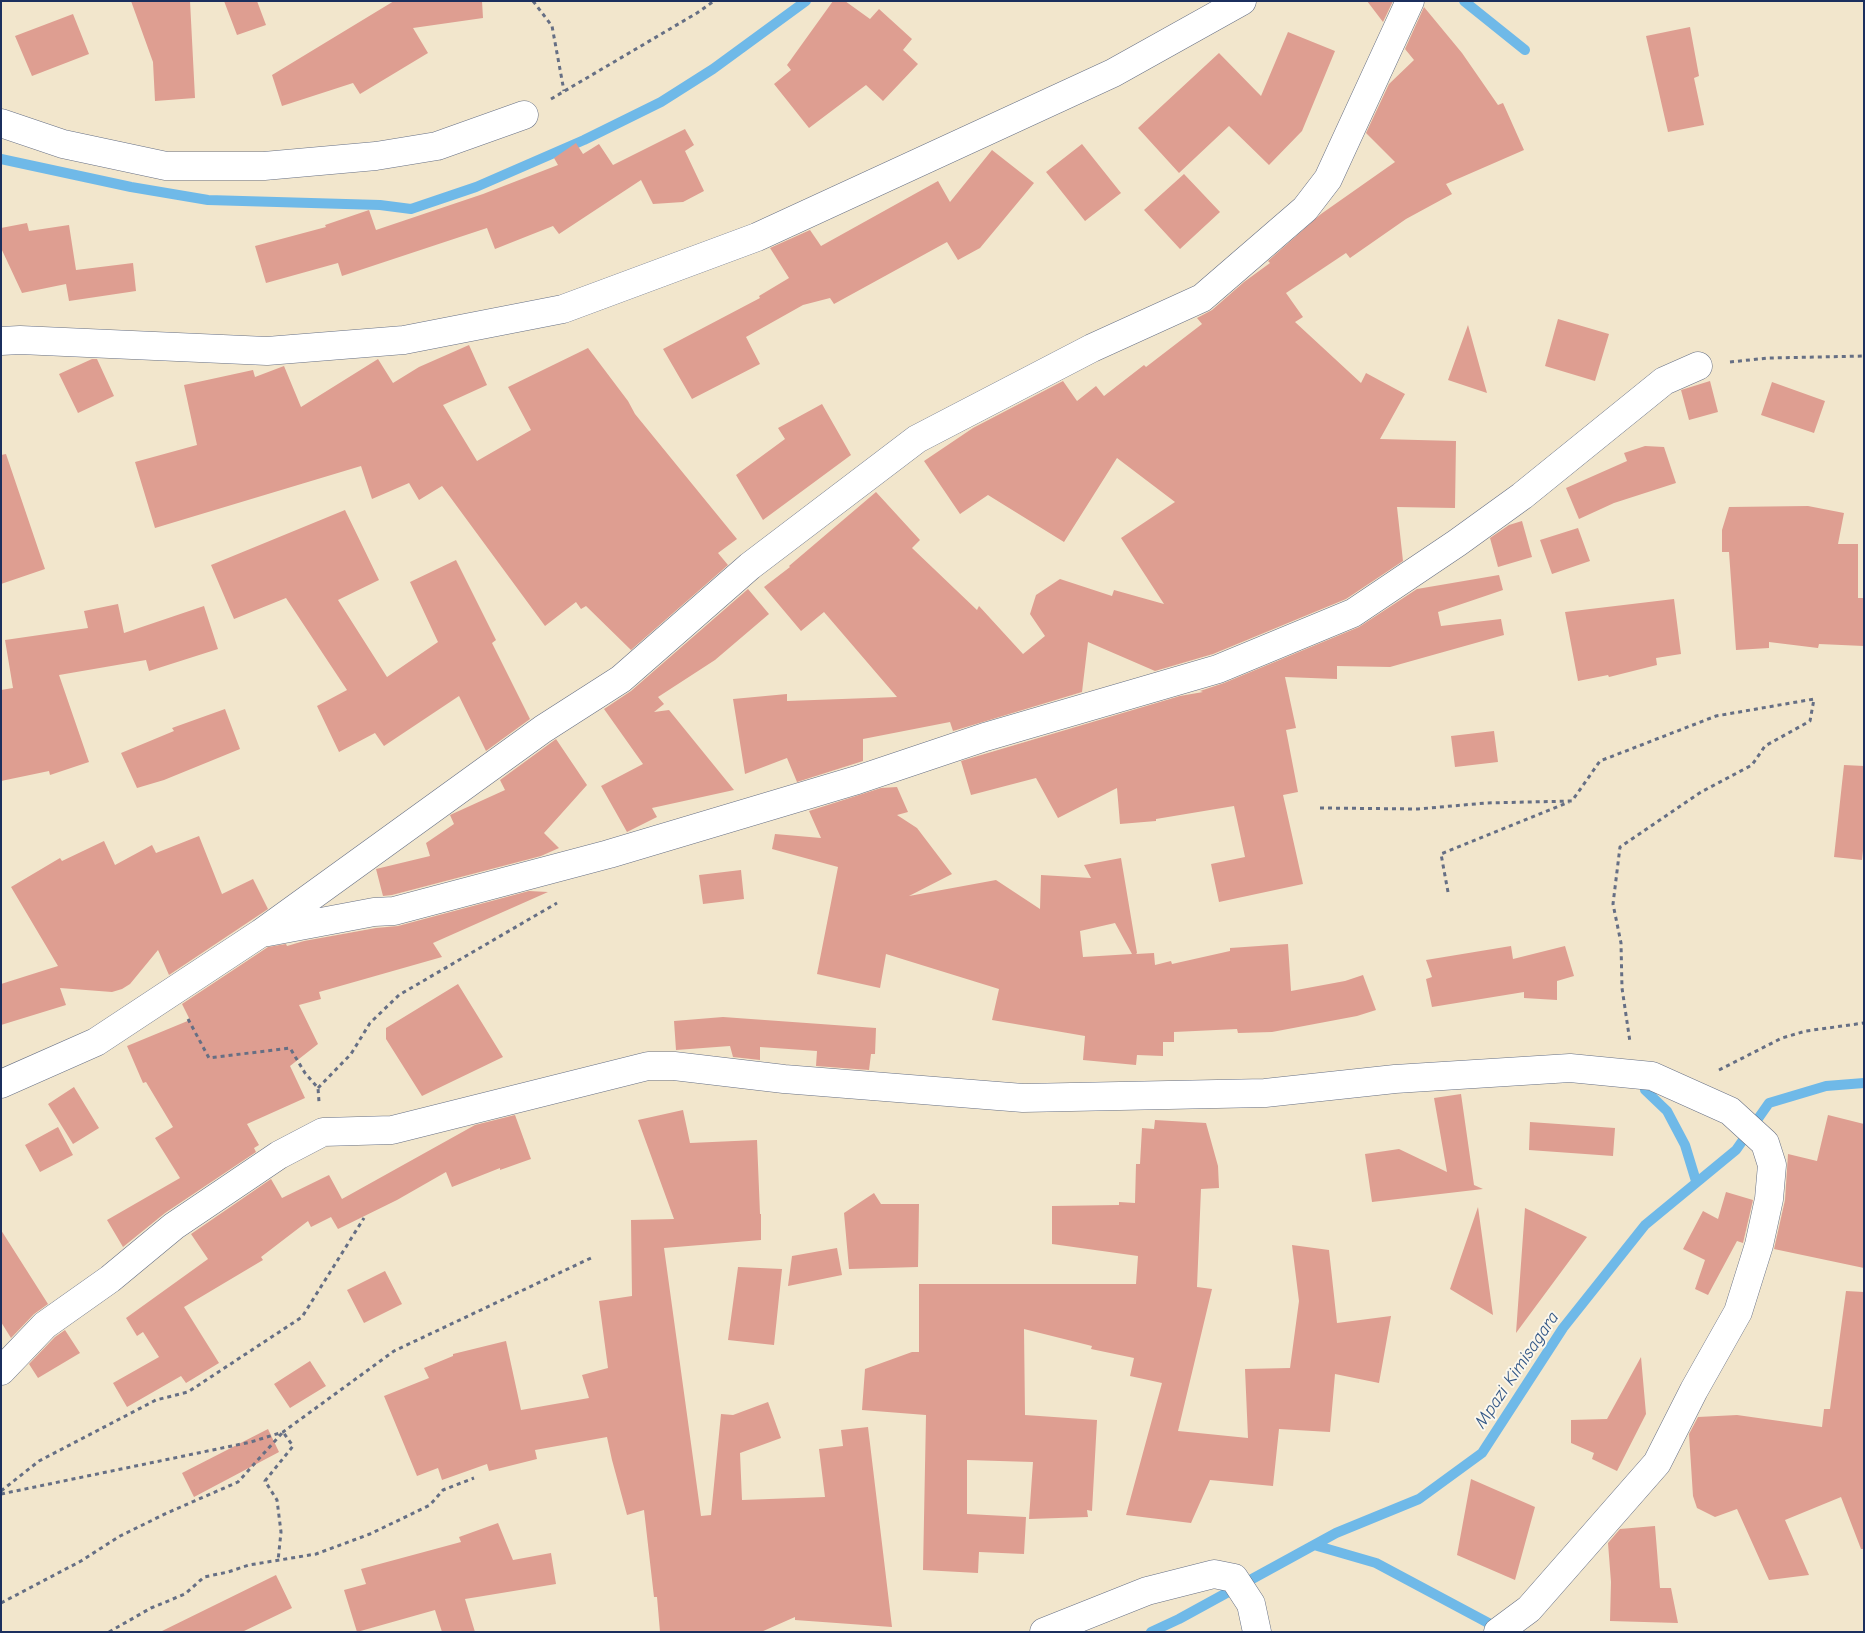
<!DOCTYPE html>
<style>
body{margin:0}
#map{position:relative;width:1865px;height:1633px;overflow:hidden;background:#f2e6cc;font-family:"Comic Neue",sans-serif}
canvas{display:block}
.frame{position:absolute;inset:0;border:2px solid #1b2f5e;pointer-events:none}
</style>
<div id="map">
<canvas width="1865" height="1633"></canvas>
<div class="frame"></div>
</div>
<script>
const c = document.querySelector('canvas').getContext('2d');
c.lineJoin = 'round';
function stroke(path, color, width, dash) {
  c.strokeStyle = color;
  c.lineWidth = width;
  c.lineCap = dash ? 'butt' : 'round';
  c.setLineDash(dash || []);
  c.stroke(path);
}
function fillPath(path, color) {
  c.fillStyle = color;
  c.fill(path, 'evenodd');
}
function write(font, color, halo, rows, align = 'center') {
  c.font = font + ' "Comic Neue",sans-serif';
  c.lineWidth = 4;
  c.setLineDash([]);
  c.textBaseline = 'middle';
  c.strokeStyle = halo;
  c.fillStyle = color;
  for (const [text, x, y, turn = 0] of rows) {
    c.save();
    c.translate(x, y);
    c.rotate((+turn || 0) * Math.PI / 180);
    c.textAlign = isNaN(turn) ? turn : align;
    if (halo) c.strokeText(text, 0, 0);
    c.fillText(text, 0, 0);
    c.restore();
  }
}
const stream = new Path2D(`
 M1464 1 1525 50
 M1 159 131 187 208 200 380 205 411 209 476 187 584 140 661 102 713 69 806 1
 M1645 1090 1667 1111 1685 1145 1696 1181
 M1314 1545 1376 1563 1494 1626
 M1151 1632 1179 1619 1336 1533 1419 1499 1482 1453 1563 1328 1645 1225 1736 1150 1769 1103 1826 1086 1864 1083`);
const building = new Path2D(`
 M131 1H190L195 98 155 101 153 62Z
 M224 1H257L266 25 237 35Z
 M394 1H482L483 18 413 28 428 53 360 94 353 83 282 106 272 75Z
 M833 1H845L870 19 879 9 912 39 903 50 918 64 883 101 866 85 809 128 774 84 791 70 787 65Z
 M1367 1H1393L1383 22Z
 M1424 7 1462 53 1498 105 1503 103 1524 150 1446 184 1452 194 1406 219 1350 258 1346 253 1286 293 1303 317 1295 322 1361 383 1366 373 1405 394 1380 439 1456 441 1455 508 1397 507 1403 561 1346 599 1213 654 1155 671 1088 642 1082 692 953 731 950 722 863 739V761L797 782 787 758 745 774 733 699 787 694V701L897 697 824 612 801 631 764 587 790 567 789 566 876 492 920 540 912 548 977 610 979 606 1023 654 1045 636 1030 614 1036 595 1060 579 1112 596 1114 590 1164 604 1121 538 1175 502 1117 458 1064 542 988 495 960 514 924 461 973 428 1063 381 1077 401 1096 386 1104 396 1144 365 1146 367 1202 324 1197 318 1212 310 1244 282 1270 263 1268 261 1321 214 1395 162 1366 133 1389 84 1414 60 1405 49Z
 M73 14 89 54 32 76 15 36Z
 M1690 27 1699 76 1694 78 1704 125 1668 132 1646 36Z
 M1288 32 1335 51 1302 131 1269 165 1229 126 1179 173 1138 128 1219 53 1261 96Z
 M685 129 694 145 685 151 704 191 683 202 653 204 641 180 559 234 553 226 495 249 487 228 342 276 338 263 266 283 255 246 326 227 325 225 369 210 376 230 483 194 558 165 554 158 576 143 583 154 599 144 613 165Z
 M1082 144 1121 193 1085 221 1046 172Z
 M992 150 1034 183 980 248 958 260 947 242 834 304 830 298 803 305 746 337 760 364 692 399 663 349 760 298 759 296 789 278 770 248 810 230 821 246 938 181 950 202Z
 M1184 174 1220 212 1180 249 1144 210Z
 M27 223 29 231 69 225 76 270 133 263 136 291 69 301 66 284 22 293 1 248V228Z
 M1558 319 1609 334 1595 381 1545 366Z
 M1468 325 1487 393 1448 380Z
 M469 345 487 385 443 405 477 461 531 430 508 387 588 348 628 401 635 414 737 539 718 553 728 565 631 650 586 606 581 609 576 602 545 626 442 486 419 500 409 483 372 499 361 466 155 528 135 462 197 445 184 385 253 370 255 377 284 366 301 407 378 359 393 383 419 367Z
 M92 359H97L114 396 78 413 59 374Z
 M1710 381 1718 412 1689 420 1681 390Z
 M1772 382 1825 401 1814 433 1761 415Z
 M822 404 851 455 763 520 736 475 785 439 778 428Z
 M1645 446 1664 447 1676 483 1614 503 1579 519 1566 488 1627 461 1624 453Z
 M6 454 45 569 1 584V455Z
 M1808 506 1844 513 1838 544H1858V598H1864V646L1819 644 1818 648 1769 642V648L1736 650 1729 552H1722V530L1729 507Z
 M345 510 379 580 338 600 387 677 438 642 410 582 456 560 496 640 492 643 530 719 486 751 459 696 384 746 375 733 339 752 317 706 347 690 286 598 234 619 211 565Z
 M1522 521 1532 557 1498 567 1490 538 1509 525Z
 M1578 528 1590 561 1552 574 1540 540Z
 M1499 575 1503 590 1438 612 1441 626 1501 619 1504 635 1390 667 1337 666V679L1285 677 1296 728 1286 730 1298 792 1283 795 1303 884 1219 902 1211 864 1245 857 1234 806 1156 819V821L1120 824 1117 788 1058 818 1036 778 971 795 961 761 1180 696 1203 692 1200 691 1224 683 1359 627 1417 589Z
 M748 589 769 614 715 660 658 697 664 704 654 712 669 710 734 790 652 808 657 817 627 832 601 786 643 764 604 709 631 691Z
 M1674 599 1681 654 1656 658 1657 665 1609 677 1608 675 1578 681 1565 612Z
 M118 604 124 633 204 606 218 649 149 671 146 660 59 675 89 762 50 775 49 771 1 781V690L13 688 5 640 88 628 84 611Z
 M225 709 240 749 164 780 137 788 121 753 174 731 172 728Z
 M1494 731 1498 762 1455 767 1451 736Z
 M556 739 587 785 544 833 559 848 541 856 392 895 383 896 376 869 430 856 426 843 454 824 450 815 505 790 500 780Z
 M1844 765 1864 766V841L1862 860 1834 857Z
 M897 787 908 812 897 815 917 828 952 874 909 896 996 880 1040 909 1041 875 1091 878 1084 865 1121 858 1137 953 1136 954 1154 953 1155 965 1171 961 1172 964 1230 951V948L1288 944 1291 991 1345 981 1363 975 1376 1010 1357 1016 1272 1032 1238 1033 1237 1029 1174 1032V1042H1163V1056L1137 1055 1136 1065 1083 1060 1085 1036 992 1020 999 989 886 954 880 988 817 974 838 867 772 849 775 834 821 838 809 811 881 788ZM1115 923 1132 954 1083 957 1080 931Z
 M199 836 222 894 253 879 268 909 169 975 158 950 130 984 122 989 112 992 60 988 66 1005 1 1025V984L58 966 11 887 60 858 62 861 104 841 115 865 152 845 156 853Z
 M741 870 744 899 703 904 699 875Z
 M529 891 548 892 433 943 442 957 319 992 321 999 299 1005 318 1044 290 1066 305 1098 247 1124 259 1145 254 1148 256 1152 165 1213 123 1247 107 1220 180 1178 155 1138 173 1127 146 1082 143 1083 127 1046 190 1020 182 1004 268 947 286 944 287 946 304 941 376 928 398 926Z
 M1511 946 1513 959 1565 946 1574 976 1557 981V1000L1524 998V992L1432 1007 1426 979 1432 977 1426 960Z
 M458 984 503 1057 422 1096 386 1039V1028Z
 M723 1017 876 1028 875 1054H871L869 1070 816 1066 817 1051 760 1047V1060L733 1057 730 1046 676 1050 674 1021Z
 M74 1087 99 1128 73 1144 48 1104Z
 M1461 1094 1474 1185 1483 1189 1372 1202 1365 1154 1399 1149 1447 1172 1434 1098Z
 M683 1110 690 1143 757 1140 760 1214H761V1240L664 1248 701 1516 711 1515 721 1414 733 1415 768 1402 781 1438 740 1453 742 1500 825 1497 819 1449 843 1446 841 1430 868 1427 892 1627 795 1620V1617L761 1632H660L657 1597H654L644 1510 627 1515 612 1460 607 1437 535 1450 537 1459 489 1471 487 1464 442 1480 438 1468 417 1476 384 1396 429 1378 424 1368 453 1356V1354L506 1341 521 1410 589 1398 582 1375 608 1368 599 1301 632 1296 631 1220 674 1219 638 1120Z
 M515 1115 531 1159 500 1170V1168L452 1187 446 1172 397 1200 338 1229 331 1217 311 1227 308 1221 261 1257 263 1260 184 1307 219 1363 186 1383 181 1376 127 1407 113 1383 159 1357 143 1332 137 1336 126 1318 208 1259 191 1234 271 1179 282 1198 329 1175 342 1199 475 1125Z
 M1828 1115 1864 1124V1268L1774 1249 1785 1200 1788 1154 1817 1161Z
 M1155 1120 1206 1123 1218 1166 1219 1188 1201 1189 1197 1287 1212 1289 1178 1431 1248 1438 1245 1369 1290 1368 1299 1301 1292 1245 1329 1250 1337 1323 1391 1316 1379 1383 1335 1374 1330 1432 1279 1429 1273 1486 1210 1480 1191 1523 1126 1515 1162 1383 1130 1376 1134 1358 1091 1349 1092 1346 1024 1329 1025 1415 1097 1420 1092 1511 1087 1510 1088 1517 1029 1519 1033 1462 967 1460V1514L1026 1517 1024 1554 979 1552 978 1573 923 1570 926 1415 862 1410 865 1369 912 1352H919V1284H1136L1138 1256 1052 1244V1206L1119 1205V1202L1135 1203 1136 1164H1140L1142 1128 1154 1129Z
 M1530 1122 1615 1128 1613 1156 1529 1150Z
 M58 1127 73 1155 40 1172 25 1145Z
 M1726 1192 1753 1200 1743 1243 1737 1241 1708 1295 1695 1289 1705 1260 1683 1249 1703 1211 1718 1219Z
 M874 1193 881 1204H919L918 1267 849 1269 844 1213Z
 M1478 1207 1493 1315 1450 1289Z
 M1525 1208 1587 1237 1516 1333Z
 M1 1230 48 1304 34 1314 11 1338 1 1322Z
 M837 1248 842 1275 788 1286 792 1256Z
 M738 1267 782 1269 774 1345 728 1340Z
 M385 1271 402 1304 364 1323 347 1290Z
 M1846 1291 1864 1292V1549H1861L1841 1497 1785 1520 1809 1575 1769 1580 1737 1509 1715 1517 1697 1508 1693 1496 1689 1434 1698 1417 1737 1415 1822 1427 1824 1409H1830Z
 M65 1330 80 1353 38 1378 29 1364 55 1337Z
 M1641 1357 1646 1414 1617 1471 1592 1459 1594 1453 1571 1443V1420L1607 1419Z
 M310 1361 326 1386 290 1408 274 1384Z
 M268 1429 279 1452 194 1497 182 1473Z
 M1471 1479 1535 1507 1515 1580 1457 1555Z
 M498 1523 513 1560 551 1553 556 1584 465 1599 475 1632H442L435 1610 357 1632 344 1590 366 1584 361 1569 461 1542 459 1537Z
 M1655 1526 1660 1588H1671L1678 1623 1610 1621 1611 1582 1608 1543 1620 1529Z
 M276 1575 292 1608 242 1632H160Z`);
const path = new Path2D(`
 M533 1 552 26 564 91
 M551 99 697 13 714 1
 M1730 362 1768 358 1864 356
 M1320 808 1418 809 1486 803 1572 801 1600 761 1716 716 1814 699 1810 721 1765 746 1752 765 1701 792 1620 847 1613 904 1621 943 1622 988 1630 1042
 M1448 892 1441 854 1569 802
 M188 1019 209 1058 290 1048 305 1073 318 1088 319 1102
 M1719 1070 1782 1038 1806 1031 1864 1023
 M318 1088 351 1054 370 1023 399 995 557 903
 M1 1491 39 1461 156 1400 188 1392 302 1317 364 1218
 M1 1494 251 1442 283 1432 394 1351 591 1258
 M1 1603 81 1561 120 1536 167 1513 238 1482 283 1432 293 1446 265 1481 277 1500 281 1532 278 1561
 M109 1632 151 1608 185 1594 204 1577 228 1572 249 1565 316 1554 370 1534 430 1505 443 1490 474 1478`);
const minor = new Path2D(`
 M1 123 63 144 166 166H264L376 156 437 146 524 115
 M1 341 20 340 267 351 404 340 563 309 757 237 1113 73 1242 1
 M268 932 374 912 394 911 609 854 857 780 985 737 1218 669 1353 613 1457 543 1522 496 1664 381 1698 366
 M1 1084 96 1042 261 933 543 729 621 679 750 566 917 439 1092 348 1202 298 1305 209 1328 179 1410 1
 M1 1371 45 1325 110 1279 174 1226 279 1155 323 1132 392 1130 648 1066H674L784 1079 1023 1098 1265 1093 1395 1079 1570 1068 1652 1076 1730 1111 1765 1143 1772 1165 1769 1199 1759 1245 1738 1312 1694 1390 1657 1463 1529 1609 1498 1632
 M1044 1632 1147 1591 1214 1574 1234 1578 1251 1604 1257 1632`);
const waterNames = [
 ["Mpazi Kimisagara",1517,1370,-56]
];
stroke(stream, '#6fb9e8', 10);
fillPath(building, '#de9e91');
stroke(minor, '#666f84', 29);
stroke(path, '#666f84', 3, [4, 4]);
stroke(minor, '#fff', 28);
write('italic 18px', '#345887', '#fbf7ec', waterNames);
</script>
